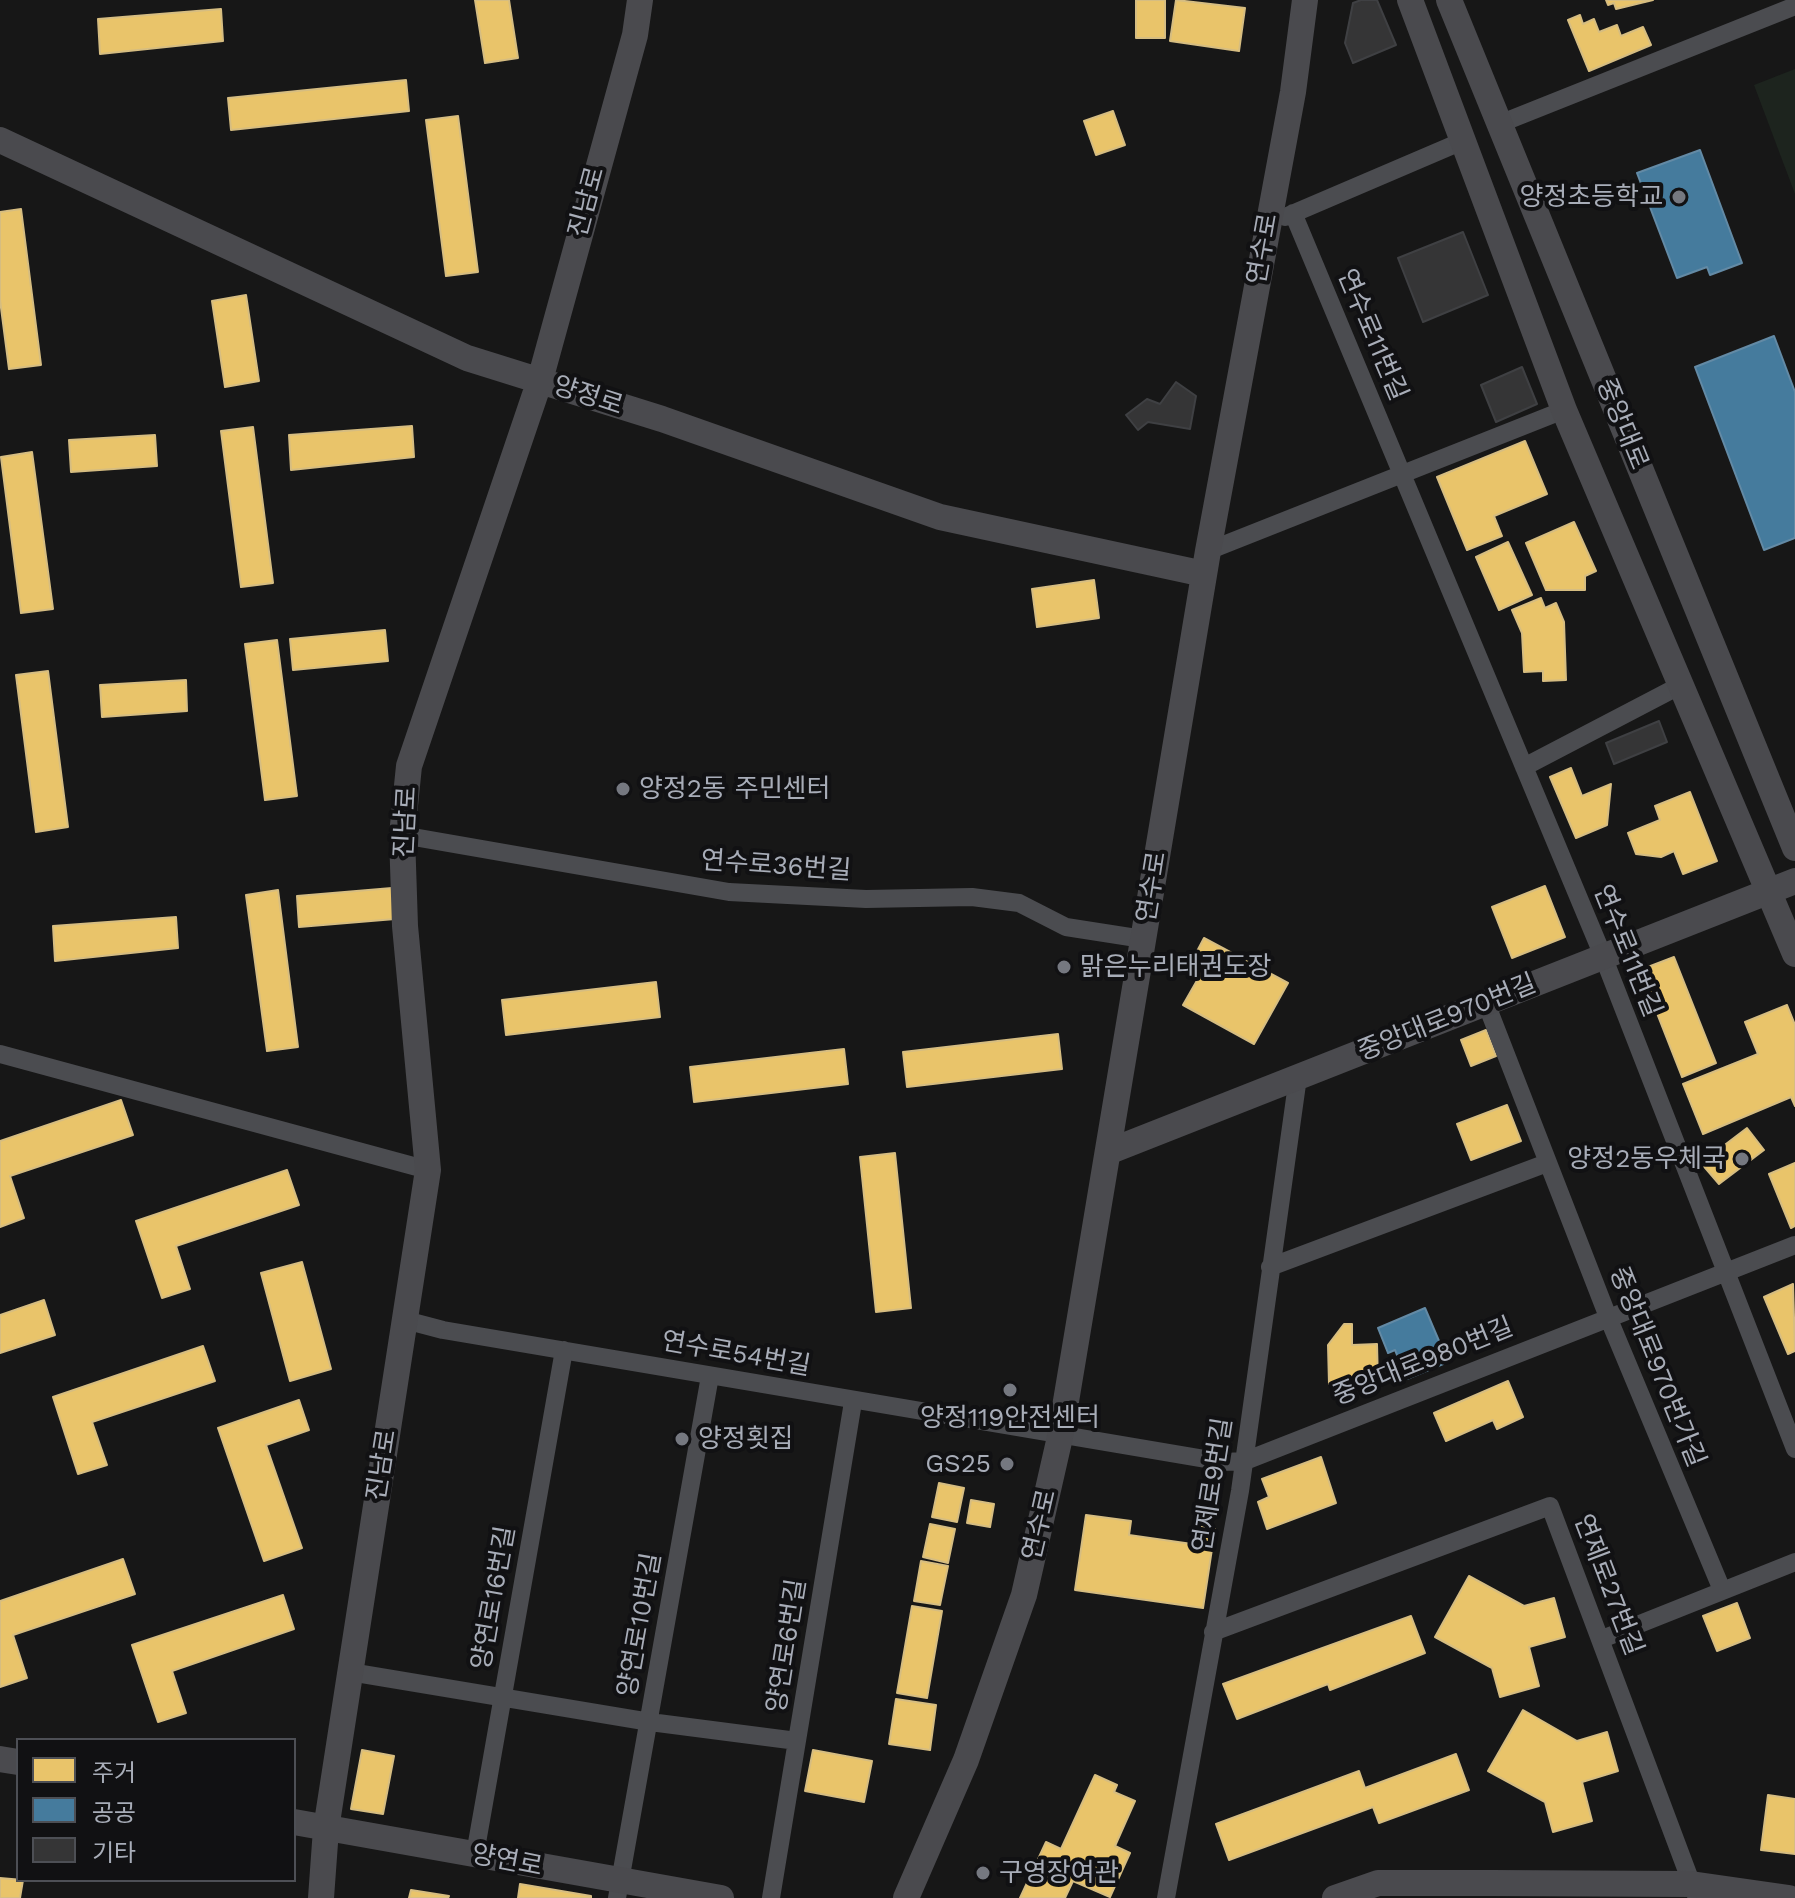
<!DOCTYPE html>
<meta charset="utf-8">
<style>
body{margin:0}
#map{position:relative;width:1795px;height:1898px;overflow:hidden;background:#171717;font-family:"Work Sans","Noto Sans KR",sans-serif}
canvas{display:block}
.legend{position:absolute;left:16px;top:1738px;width:280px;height:144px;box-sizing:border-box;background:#111113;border:2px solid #4d4f55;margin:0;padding:10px 14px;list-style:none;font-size:24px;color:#a8adb8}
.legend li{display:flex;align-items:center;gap:16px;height:40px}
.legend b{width:40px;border:2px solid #4d4f55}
</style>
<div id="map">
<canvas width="1795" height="1898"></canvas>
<ul class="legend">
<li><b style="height:22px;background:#e9c46a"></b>주거</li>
<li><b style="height:22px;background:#457b9d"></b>공공</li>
<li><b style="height:22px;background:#353536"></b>기타</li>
</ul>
</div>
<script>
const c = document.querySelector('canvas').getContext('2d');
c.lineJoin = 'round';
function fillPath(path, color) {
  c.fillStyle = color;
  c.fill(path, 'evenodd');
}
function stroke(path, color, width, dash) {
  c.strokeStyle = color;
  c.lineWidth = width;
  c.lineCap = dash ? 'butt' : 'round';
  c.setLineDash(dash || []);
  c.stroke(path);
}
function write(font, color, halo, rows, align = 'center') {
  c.font = font + ' "Work Sans","Noto Sans KR",sans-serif';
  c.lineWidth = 8;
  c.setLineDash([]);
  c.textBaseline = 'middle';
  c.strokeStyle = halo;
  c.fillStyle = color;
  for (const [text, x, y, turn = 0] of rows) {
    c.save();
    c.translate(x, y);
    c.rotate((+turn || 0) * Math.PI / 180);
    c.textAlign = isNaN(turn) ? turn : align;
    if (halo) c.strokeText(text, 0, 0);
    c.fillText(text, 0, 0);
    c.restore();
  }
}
const green = new Path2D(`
 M1795 69V194L1754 85Z`);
const homes = new Path2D(`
 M475 0H509L518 58 485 63Z
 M1136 0H1165V38H1136Z
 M1176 0 1245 8 1239 51 1170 41Z
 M1606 0H1653L1616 9 1614 3 1608 5Z
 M221 9 223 41 100 54 98 19Z
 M1580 15 1583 24 1594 19 1599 32 1617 25 1621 36 1643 27 1651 45 1589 71 1568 20Z
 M406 80 409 111 231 130 228 98Z
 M1113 111 1125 145 1096 155 1084 121Z
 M458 116 478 272 446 276 426 120Z
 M21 209 41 365 9 369 0 300V212Z
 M246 295 259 381 225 387 212 301Z
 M412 426 414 457 291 470 289 435Z
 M253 427 273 583 241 587 221 431Z
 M155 435 157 466 71 472 69 440Z
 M1525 441 1547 494 1494 516 1502 536 1467 550 1437 477Z
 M32 452 53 609 21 613 1 457Z
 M1574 522 1596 571 1585 576V590H1546L1526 543Z
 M1508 542 1532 595 1499 610 1476 557Z
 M1094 580 1099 618 1037 627 1032 589Z
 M1541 598 1545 608 1556 603 1564 622 1566 680 1543 681V671L1524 672 1522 633 1512 610Z
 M385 630 388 661 293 670 290 639Z
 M277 640 297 796 265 800 245 644Z
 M48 671 68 827 36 832 16 675Z
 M186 680 187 711 102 717 100 685Z
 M1571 768 1582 796 1611 784 1607 825 1576 838 1550 777Z
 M1690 792 1717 861 1683 874 1674 851 1661 857 1636 854 1628 833 1660 820 1655 806Z
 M1545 886 1565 937 1512 958 1492 907Z
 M392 888 395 919 299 927 297 896Z
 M278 890 298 1047 267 1051 246 895Z
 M176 917 178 948 55 961 53 926Z
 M1204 938 1288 983 1254 1044 1183 1005 1207 963 1194 957Z
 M1674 957 1716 1063 1682 1077 1640 970Z
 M656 982 660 1017 506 1035 502 1000Z
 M1787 1005 1795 1025V1106L1791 1097 1703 1134 1683 1084 1758 1054 1745 1022Z
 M1486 1030 1496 1056 1471 1066 1461 1040Z
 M1058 1034 1062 1069 907 1087 903 1052Z
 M844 1049 848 1084 694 1102 690 1067Z
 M121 1100 133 1135 10 1176 24 1218 0 1227V1141Z
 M1507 1105 1521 1141 1471 1160 1457 1124Z
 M1747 1128 1764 1150 1719 1184 1701 1163Z
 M895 1153 911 1308 876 1312 860 1157Z
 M1795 1163V1226L1791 1228 1769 1174Z
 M287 1170 299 1205 176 1246 190 1289 162 1298 136 1221Z
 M302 1262 331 1369 290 1381 261 1273Z
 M1793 1284 1795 1351 1788 1354 1764 1297Z
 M44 1300 55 1335 0 1353V1315Z
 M1344 1324H1352V1345L1377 1344 1378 1382 1329 1384 1328 1345Z
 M203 1346 215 1381 92 1422 107 1465 78 1474 53 1397Z
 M1508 1381 1523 1417 1497 1429 1493 1420 1446 1441 1434 1413Z
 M299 1400 309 1430 266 1445 302 1548 264 1561 218 1428Z
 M1321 1457 1336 1503 1267 1529 1258 1502 1269 1497 1262 1479Z
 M939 1483 964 1488 957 1522 932 1517Z
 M971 1500 994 1504 990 1527 967 1523Z
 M1086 1515 1131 1521 1129 1535 1192 1544 1194 1526 1215 1529 1203 1608 1075 1590Z
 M930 1524 955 1529 948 1563 923 1557Z
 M123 1559 135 1594 13 1635 27 1678 0 1687V1601Z
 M921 1561 948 1566 940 1605 914 1601Z
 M1469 1576 1524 1606 1554 1598 1565 1637 1529 1647 1539 1686 1500 1697 1492 1668 1435 1637Z
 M283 1595 294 1629 172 1671 186 1713 158 1722 132 1645Z
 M1737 1603 1750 1638 1717 1651 1703 1616Z
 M912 1606 942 1611 927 1698 897 1693Z
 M1411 1616 1425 1653 1330 1690 1328 1684 1237 1719 1223 1684Z
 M896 1699 936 1705 930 1750 889 1744Z
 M1523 1710 1577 1741 1607 1732 1618 1771 1582 1782 1592 1821 1553 1832 1545 1802 1488 1771Z
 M362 1750 394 1756 383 1814 351 1809Z
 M813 1750 872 1761 864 1802 805 1791Z
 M1456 1754 1469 1790 1379 1823 1373 1807 1229 1860 1216 1824 1359 1771 1365 1788Z
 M1095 1775 1117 1785 1114 1792 1135 1801 1115 1846 1130 1853 1110 1897 1073 1881 1065 1898H1020L1046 1842 1061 1849Z
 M1768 1795 1795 1799V1854L1761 1850Z
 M0 1878 23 1880 20 1898H0Z
 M520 1884 591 1896V1898H518Z
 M411 1890 449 1896 448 1898H409Z`);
const public = new Path2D(`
 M1700 150 1742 263 1710 275 1707 267 1677 278 1637 173Z
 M1774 336 1795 392V538L1764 550 1695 367Z
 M1425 1308 1448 1362 1407 1379 1395 1350 1388 1353 1378 1328Z`);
const building = new Path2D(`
 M1361 0H1377L1396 45 1353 63 1345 43 1353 3Z
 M1463 232 1488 295 1423 322 1398 258Z
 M1522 367 1537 404 1496 422 1481 385Z
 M1176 382 1196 396 1190 429 1148 422 1138 430 1126 415 1147 399 1160 404Z
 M1659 721 1667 742 1614 764 1606 743Z`);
const street = new Path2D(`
 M1499 124 1795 6
 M1293 213 1603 956 1795 1449
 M1285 217 1465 140
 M1208 551 1564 410
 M1524 767 1681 685
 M402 835 729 892 866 899 972 897 1019 903 1066 927 1143 939
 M1486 1003 1608 1317 1722 1590
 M0 1054 428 1170
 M1270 1267 1547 1163
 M405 1320 443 1330 1223 1462 1245 1461 1795 1245
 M1213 1632 1550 1506 1697 1898
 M1602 1639 1795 1562
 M350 1672 650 1722 797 1741
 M475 1854 564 1350
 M617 1898 710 1376
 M771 1898 853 1402
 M1166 1898 1240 1491 1298 1077`);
const secondary = new Path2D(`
 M1410 0 1564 410 1795 954
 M1449 0 1795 848
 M0 140 467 358 662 419 940 517 1204 574
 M1108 1152 1795 881
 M0 1759 18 1762
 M294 1822 721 1898
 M321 1898 326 1829 428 1170 405 926 402 835 409 766 540 380 635 35 640 0
 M906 1898 966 1760 1024 1595 1060 1437 1208 551 1293 92 1305 0
 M1335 1898 1378 1883H1491L1691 1884 1789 1898`);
const markers = [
 [1679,197,8,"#757880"],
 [623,789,8,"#757880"],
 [1064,967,8,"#757880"],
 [1742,1159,8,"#757880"],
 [1010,1390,8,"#757880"],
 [682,1439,8,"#757880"],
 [1007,1464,8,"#757880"],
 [983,1873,8,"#757880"]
];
const poiNames = [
 ["양정초등학교",1663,197,"right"],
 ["양정2동 주민센터",639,789],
 ["맑은누리태권도장",1080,967],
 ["양정2동우체국",1726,1159,"right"],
 ["양정119안전센터",1010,1418,"center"],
 ["양정횟집",698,1439],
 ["GS25",991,1464,"right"],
 ["구영장여관",999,1873]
];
const streetNames = [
 ["진남로",587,202,-75],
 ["연수로",1263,249,-80],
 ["연수로11번길",1372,335,67],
 ["양정로",588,396,18],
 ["중앙대로",1622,424,68],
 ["진남로",406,822,-87],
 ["연수로36번길",776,866,4],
 ["연수로",1152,887,-81],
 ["연수로11번길",1627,951,68],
 ["중앙대로970번길",1447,1018,-22],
 ["연수로54번길",736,1354,10],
 ["중앙대로980번길",1423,1362,-22],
 ["중앙대로970번가길",1657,1367,68],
 ["진남로",382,1465,-81],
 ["연제로9번길",1213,1485,-81],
 ["연수로",1040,1525,-77],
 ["연제로27번길",1608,1585,69],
 ["양연로16번길",494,1598,-80],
 ["양연로10번길",640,1625,-80],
 ["양연로6번길",787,1646,-81],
 ["양연로",507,1861,11]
];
fillPath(green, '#1d241e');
fillPath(homes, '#e9c46a');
stroke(homes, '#d6bd81', 2);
fillPath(public, '#457b9d');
stroke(public, '#638aa5', 2);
fillPath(building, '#353536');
stroke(building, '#3f4043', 2);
stroke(street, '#4b4c50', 18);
stroke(secondary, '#4a4a4e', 26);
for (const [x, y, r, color] of markers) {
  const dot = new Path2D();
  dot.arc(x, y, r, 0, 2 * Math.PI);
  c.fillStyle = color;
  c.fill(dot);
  stroke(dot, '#111113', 3);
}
write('26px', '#a8adb8', '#111113', poiNames, 'left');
write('26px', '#a8adb8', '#111113', streetNames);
</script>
